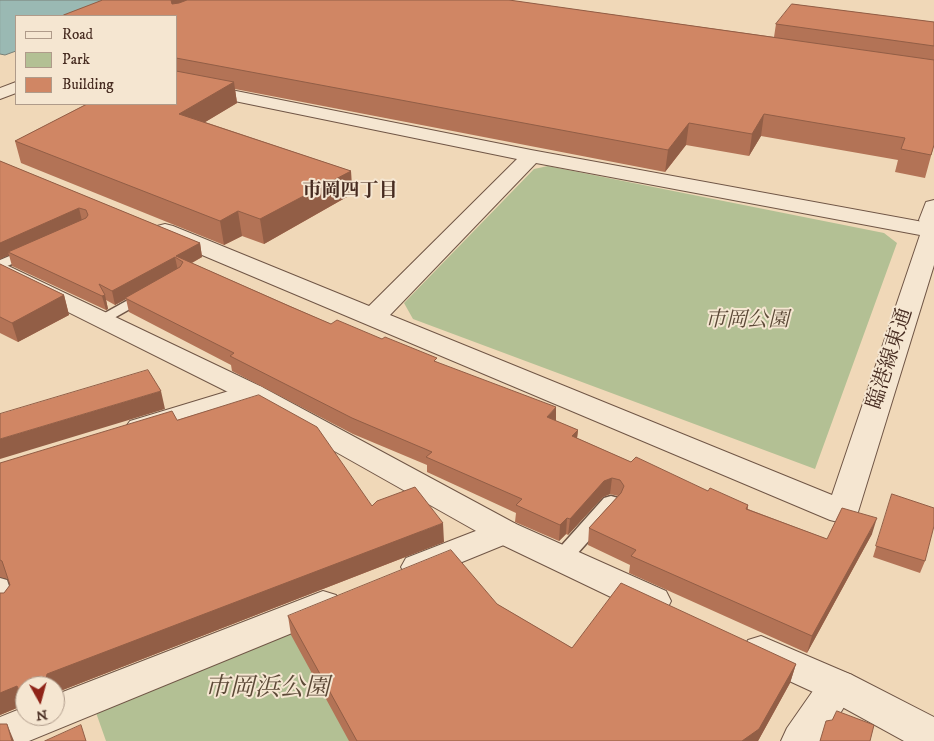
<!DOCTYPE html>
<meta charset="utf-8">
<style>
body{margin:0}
#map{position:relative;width:934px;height:741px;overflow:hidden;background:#f0d8b8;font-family:"IM FELL DW Pica",serif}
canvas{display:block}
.legend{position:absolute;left:15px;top:15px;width:162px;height:90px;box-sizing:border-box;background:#f5e6d1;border:1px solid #af9b8a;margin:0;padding:6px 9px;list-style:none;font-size:15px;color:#462b20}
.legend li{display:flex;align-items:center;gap:10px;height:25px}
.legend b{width:25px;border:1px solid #af9b8a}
.north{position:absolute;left:15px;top:676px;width:50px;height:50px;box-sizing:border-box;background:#f5e6d1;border:1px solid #af9b8a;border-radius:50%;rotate:173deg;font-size:14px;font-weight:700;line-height:20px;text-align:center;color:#462b20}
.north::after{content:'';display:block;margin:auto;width:18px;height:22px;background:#8f2418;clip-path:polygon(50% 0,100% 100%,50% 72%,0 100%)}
</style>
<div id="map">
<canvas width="934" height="741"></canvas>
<ul class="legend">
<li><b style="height:6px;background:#f5e6d1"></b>Road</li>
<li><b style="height:14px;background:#b3c094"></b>Park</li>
<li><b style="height:14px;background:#d08664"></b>Building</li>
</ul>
<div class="north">N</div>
</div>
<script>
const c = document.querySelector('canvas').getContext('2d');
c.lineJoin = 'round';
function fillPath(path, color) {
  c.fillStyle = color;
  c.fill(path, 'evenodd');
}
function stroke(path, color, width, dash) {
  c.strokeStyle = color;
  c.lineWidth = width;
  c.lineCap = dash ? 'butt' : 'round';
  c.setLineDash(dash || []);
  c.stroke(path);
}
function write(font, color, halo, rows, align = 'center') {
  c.font = font + ' "IM FELL DW Pica","Noto Serif JP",serif';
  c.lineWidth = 4;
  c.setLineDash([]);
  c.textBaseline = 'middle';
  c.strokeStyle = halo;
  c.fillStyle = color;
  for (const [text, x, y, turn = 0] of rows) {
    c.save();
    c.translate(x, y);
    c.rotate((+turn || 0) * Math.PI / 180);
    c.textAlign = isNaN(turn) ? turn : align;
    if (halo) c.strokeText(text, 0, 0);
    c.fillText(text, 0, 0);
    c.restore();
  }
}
const green = new Path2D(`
 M548 166 884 233 897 243 815 469 413 319 404 303 534 169Z
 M291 626 350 741H106L94 707Z`);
const water = new Path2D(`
 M0 0H141L101 16H16V51L5 55 0 54Z`);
const service = new Path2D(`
 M31 247 36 248 38 251 36 254 0 269V260Z
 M146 290 153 294 151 297 107 322 102 324 94 319Z
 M611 496 618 498 621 503 618 508 568 564 561 566 554 564 551 559 554 554 604 498Z
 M0 578 7 580 15 604 11 610 0 611Z`);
const minor = new Path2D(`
 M176 79 531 150 934 224V265L858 512 854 520 842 523 830 520 157 236 154 231 157 226 165 224 173 226 369 306 517 159 176 89ZM536 163 920 235 832 495 390 315Z
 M252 384 262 387 266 393 262 399 140 437 130 435 125 428 130 421Z
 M504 520 516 524 521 532 516 540 418 580 406 576 401 567 406 558Z
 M323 591 336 595 341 605 336 615 29 741H0V717L25 707V716H55V695Z
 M838 670 852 675 857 686 823 741H781L787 728 824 675Z`);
const tertiary = new Path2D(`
 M16 82V93L0 99V88Z
 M934 200V238H933L925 236 919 220 926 202Z
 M0 262 262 387 516 524 666 591 671 601 666 611 653 615 640 611 492 540 242 399 0 278Z
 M761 636 852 675 934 717V741H904L824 697 748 662 742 651 748 640Z`);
const wall = new Path2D(`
 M103 0H508L774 37 776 24 792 4 934 22V145L925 178 895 172 898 160 761 136 749 156 686 145 665 172 235 89 237 103 205 122 351 171 352 194 264 244 242 236 224 245 21 163 15 141 87 104H176V16H65L64 15Z
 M0 161 200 243 202 257 192 263 331 324 437 362 556 421 578 430 577 438 631 462 708 491 748 505V509L827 539 872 534 807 653 629 573 630 565 588 545 589 528 618 496 610 494 603 497 568 535 566 534 559 541 515 522 516 513 427 472V465L353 434 232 371 231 365 129 312 126 299 115 305 106 300 108 309 106 310 12 266 9 255 0 259Z
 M0 264 64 295 69 315 18 342 0 333Z
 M177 420 372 506 444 542 55 693V686H25V706L24 705 0 715V593H4L10 585 8 579 0 577V463Z
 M892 494 925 561 920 573 873 557Z
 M497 604 572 648 796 664 790 683 758 741H349L291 635 288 616Z`);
const shadedWall = new Path2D(`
 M166 0H200L168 14Z
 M234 82 237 103 182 136 179 114Z
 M764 114 761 136 749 156 752 134Z
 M689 123 686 145 665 172 668 150Z
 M351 171 352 194 264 244 260 219Z
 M79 208 82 221 8 252 9 255 0 259V243Z
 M238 211 242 236 224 245 220 221Z
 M200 243 202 257 184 267 183 262 176 256Z
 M175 257 178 271 125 298 126 299 115 305 112 291Z
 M64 295 69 315 18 342 12 323Z
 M105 295 108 309 106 310 102 296Z
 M161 391 165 409 0 459V439Z
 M556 407V422L547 417Z
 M578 430 576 446 572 436Z
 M612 478 610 494 603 497 568 535 570 519 604 481Z
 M567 518 566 534 559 541 560 525Z
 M877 518 872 534 807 653 812 636Z
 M443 523 444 542 55 693V686H29L47 674Z
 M796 664 790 683 758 741H742Z
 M17 686 24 705 0 715V693Z
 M25 688V704L19 690Z
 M7 724 14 741H12Z`);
const building = new Path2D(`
 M103 0H171L172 4 179 3 187 0H509L934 60V145L931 155 901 149 905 138 764 114 752 134 689 123 668 150 176 58V16H73L64 15Z
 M792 4 934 22V46L776 24Z
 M176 71 234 82 179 114 351 171 260 219 238 211 220 221 15 141 87 104H176Z
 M0 161 200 243 176 256 289 306 331 324 337 320 382 339 385 337 437 358 434 361 556 407 547 417 578 430 572 436 631 462 636 457 708 491 710 488 748 505 746 509 827 539 842 508 877 518 812 636 631 556 636 550 589 528 621 493 624 486 620 480 612 478 604 481 570 519 567 518 560 525 516 505 522 499 426 457 432 452 352 418 230 356 234 353 125 298 180 267 183 262 175 257 112 291 99 284 105 295 102 296 8 252 86 218 88 215 86 210 79 208 0 243Z
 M0 264 64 295 12 323 0 317Z
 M148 370 161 391 0 439V414Z
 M259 395 317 427 372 506 377 501 415 487 443 523 47 674 46 679 29 686H25V688L19 690 17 686 0 693V593H4L10 585 2 561 0 560V463L172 411 177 420Z
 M892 494 934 508V526L925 561 876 546Z
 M451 550 497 604 572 648 621 583 796 664 759 729 742 741H357L288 616Z
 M837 711 874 725 870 741H820L826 721 832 720Z
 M0 724H7L12 741H0Z
 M81 725 86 741H45Z`);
const farNeighbourhoodnames = [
 ["市岡四丁目",350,192]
];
const parkNames = [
 ["市岡公園",747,322]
];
const streetNames = [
 ["臨港線東通",891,359,-72]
];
const nearParknames = [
 ["市岡浜公園",267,690]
];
fillPath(green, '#b3c094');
fillPath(water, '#9ab9b3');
stroke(water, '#788078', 1);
stroke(service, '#705646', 3);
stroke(minor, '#705646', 2);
stroke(tertiary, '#705646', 2);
fillPath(service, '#f5e6d1');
fillPath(minor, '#f5e6d1');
fillPath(tertiary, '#f5e6d1');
fillPath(wall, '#b37356');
fillPath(shadedWall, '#925e46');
fillPath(building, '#d08664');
stroke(building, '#925e46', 1);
write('bold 19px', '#462b20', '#f5e6d1', farNeighbourhoodnames);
write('italic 21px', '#5c4937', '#f5e6d1', parkNames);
write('21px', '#462b20', '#f5e6d1', streetNames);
write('italic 25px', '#5c4937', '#f5e6d1', nearParknames);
</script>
